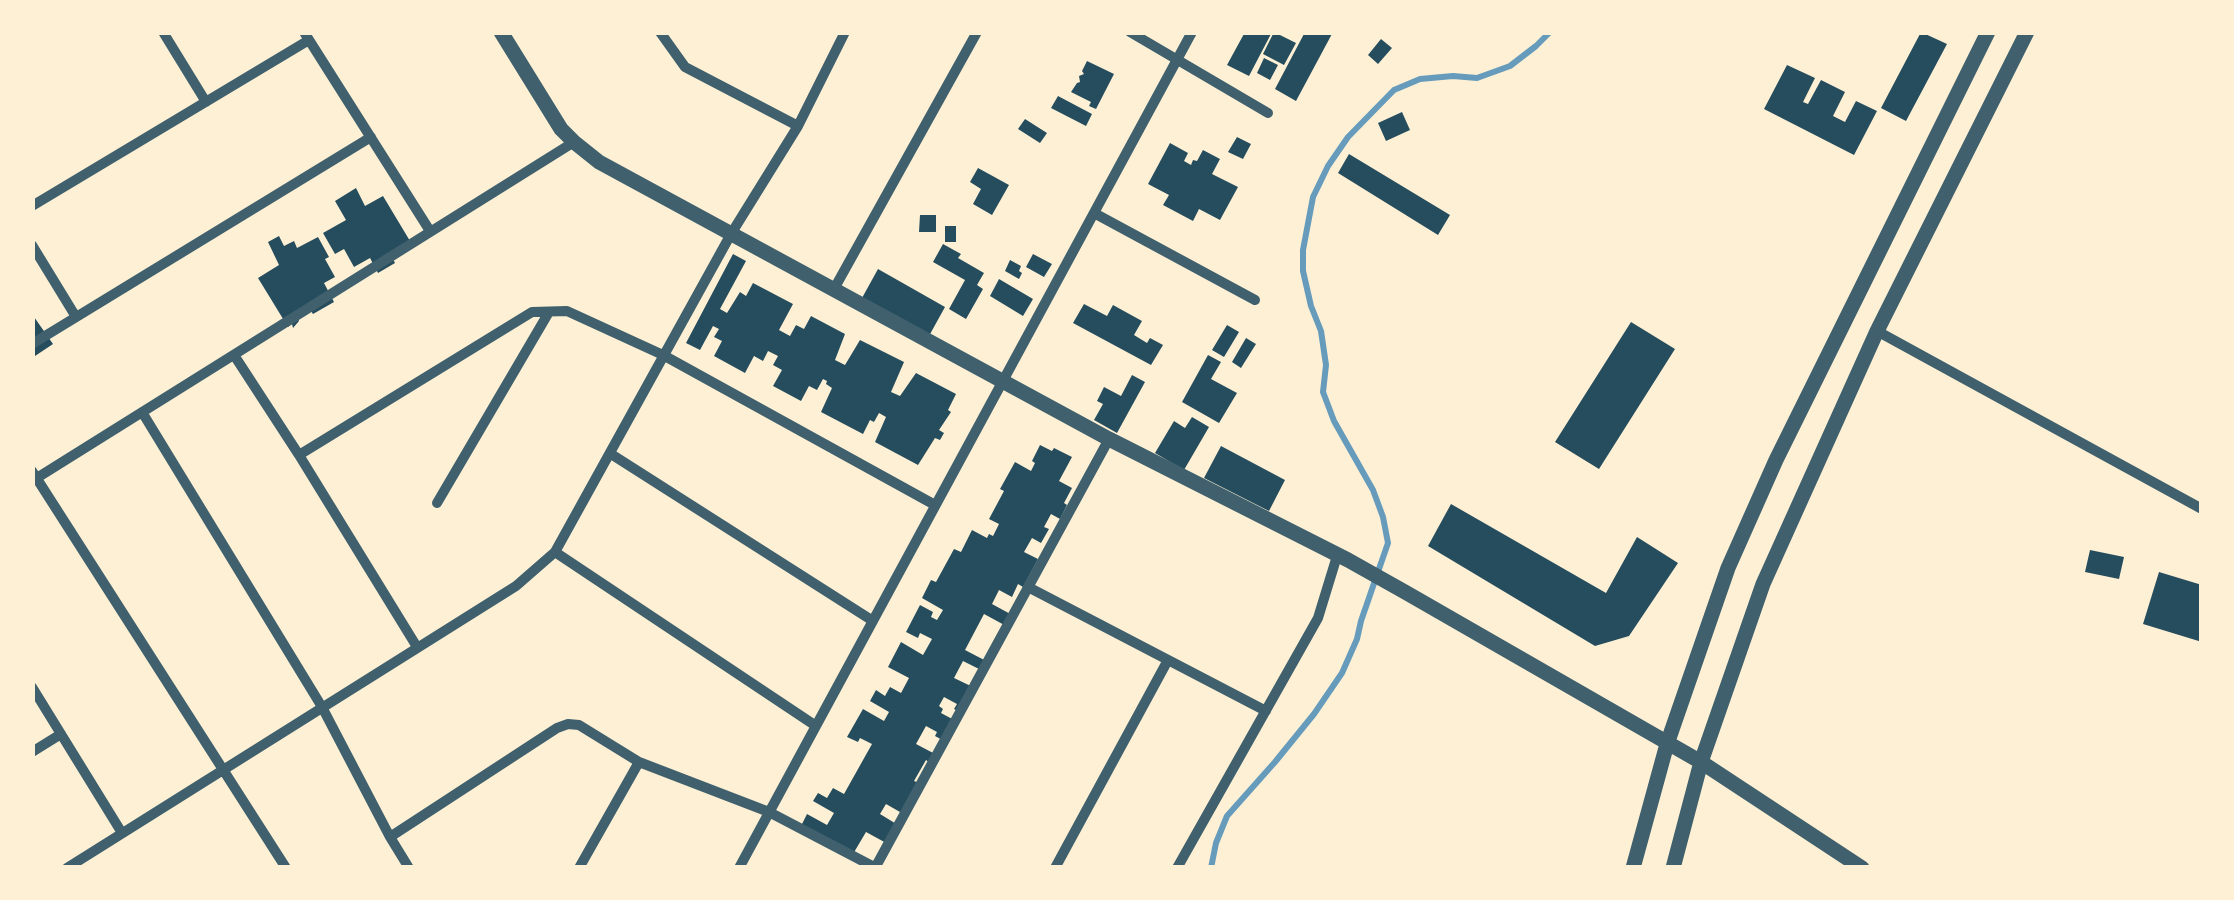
<!DOCTYPE html>
<style>
body{margin:0}
#map{position:relative;width:2234px;height:900px;overflow:hidden;background:#fdf0d5;font-family:"Golos Text",sans-serif}
canvas{display:block}
.frame{position:absolute;inset:0;border:35px solid #fdf0d5;pointer-events:none}
</style>
<div id="map">
<canvas width="2234" height="900"></canvas>
<div class="frame"></div>
</div>
<script>
const c = document.querySelector('canvas').getContext('2d');
c.lineJoin = 'round';
function stroke(path, color, width, dash) {
  c.strokeStyle = color;
  c.lineWidth = width;
  c.lineCap = dash ? 'butt' : 'round';
  c.setLineDash(dash || []);
  c.stroke(path);
}
function fillPath(path, color) {
  c.fillStyle = color;
  c.fill(path, 'evenodd');
}
const stream = new Path2D(`
 M1211 868 1216 843 1227 816 1275 762 1314 714 1342 673 1357 639 1361 621 1388 543 1383 517 1373 490 1334 421 1323 392 1326 365 1321 331 1311 306 1303 271V250L1313 197 1328 166 1348 137 1394 90 1420 79 1453 76 1477 78 1510 66 1536 46 1550 32`);
const building = new Path2D(`
 M1245 32H1272L1249 76 1227 65Z
 M1274 32 1296 43 1284 65 1263 54Z
 M1305 32H1333L1296 101 1275 89Z
 M1921 32 1947 44 1906 121 1881 108Z
 M1381 39 1392 48 1378 64 1368 55Z
 M1264 58 1278 65 1270 80 1257 73Z
 M1087 61 1114 74 1096 109 1089 106 1091 102 1071 92 1077 83 1080 82 1079 76 1084 74 1082 71Z
 M1787 65 1815 78 1803 102 1808 104 1821 80 1845 92 1833 116 1845 122 1856 101 1877 111 1854 155 1764 109Z
 M1058 96 1092 114 1086 126 1051 108Z
 M1402 112 1410 130 1386 141 1378 123Z
 M1025 119 1047 133 1040 143 1018 129Z
 M1237 137 1251 144 1243 159 1228 152Z
 M1170 143 1188 153 1184 161 1191 165 1193 160 1197 161 1203 150 1220 159 1212 174 1238 187 1220 220 1199 209 1193 221 1163 205 1169 195 1148 184Z
 M1349 154 1450 215 1438 235 1338 173Z
 M978 168 1009 185 992 215 973 204 981 189 970 182Z
 M356 188 365 206 383 196 413 246 392 257 395 263 378 273 370 258 354 267 344 249 335 254 323 233 346 220 335 201Z
 M920 215H936V232H919Z
 M945 226H956V242H945Z
 M279 236 284 246 294 241 297 248 318 237 329 257 325 259 335 277 324 283 334 302 313 314 309 308 296 314 299 321 293 328 292 324 288 327 258 278 279 265 268 242Z
 M943 244 961 254 958 258 984 273 977 285 983 289 966 319 949 309 965 280 933 262Z
 M733 254 746 261 720 309 727 313 740 292 746 296 753 283 793 304 779 330 790 336 796 325 804 329 811 316 845 334 835 360 845 365 860 340 904 362 891 392 900 396 916 373 956 394 948 410 951 412 939 430 944 433 940 440 935 438 918 465 875 442 886 417 879 413 874 422 870 420 863 434 821 412 832 388 826 384 827 381 823 379 817 390 809 386 801 401 773 386 782 370 773 365 778 356 768 351 763 361 754 356 745 373 714 356 722 341 714 337 719 329 713 326 700 350 686 343Z
 M1033 254 1052 264 1044 277 1026 267Z
 M1010 260 1021 266 1019 271 1022 273 1019 279 1005 271Z
 M878 269 945 307 929 336 862 298Z
 M999 279 1033 299 1023 316 990 296Z
 M1084 304 1107 316 1113 305 1142 321 1134 335 1147 343 1150 338 1163 345 1151 365 1073 323Z
 M32 314 53 344 32 358Z
 M1631 322 1675 349 1599 469 1555 442Z
 M1227 325 1239 332 1224 357 1212 350Z
 M1246 338 1256 344 1241 368 1232 362Z
 M1208 355 1221 362 1211 379 1237 393 1219 423 1182 402Z
 M1132 375 1145 382 1117 433 1094 420 1103 404 1097 401 1104 387 1121 396Z
 M1192 417 1209 427 1184 470 1155 453 1174 421 1185 428Z
 M1040 445 1052 451 1054 448 1072 457 1059 481 1072 488 1064 503 1067 505 1060 519 1051 514 1044 527 1049 529 1041 543 1032 538 1024 552 1038 559 1023 587 1018 584 1012 597 999 590 992 604 1014 616 1008 627 984 614 965 650 988 662 983 671 963 661 954 678 977 689 964 714 954 709 957 704 944 697 939 706 943 709 941 713 956 721 946 742 935 736 937 732 926 726 916 744 935 754 930 763 926 760 914 781 919 783 907 816 886 804 880 814 898 825 888 844 866 832 853 854 801 826 807 814 827 825 834 813 813 801 818 793 827 798 833 788 844 794 872 744 860 738 858 742 847 737 863 709 884 721 889 712 870 701 876 690 885 696 890 687 901 693 909 678 888 667 901 642 923 655 932 639 920 633 918 638 906 632 920 605 933 612 931 617 937 620 943 610 922 598 931 580 936 582 954 549 961 552 972 530 987 538 989 534 993 536 999 524 989 519 1004 491 1000 489 1015 462 1031 471 1035 463 1032 461Z
 M1221 446 1285 480 1269 511 1204 478Z
 M1451 504 1606 593 1637 537 1678 563 1629 636 1595 646 1428 546Z
 M2090 550 2124 557 2119 579 2085 572Z
 M2159 572 2202 585V642L2143 624Z`);
const minor = new Path2D(`
 M163 32 206 102
 M304 32 430 231
 M660 32 685 67 798 126
 M1130 32 1268 113
 M32 206 309 40
 M1094 213 1255 300
 M32 245 76 317
 M834 289 977 32
 M1877 331 2202 509
 M32 344 371 137
 M234 355 299 455 417 647
 M142 412 322 707 390 837 409 868
 M611 454 873 621
 M299 455 532 312 567 311 663 355 935 505
 M32 471 286 868
 M32 481 574 142
 M437 503 549 312
 M555 552 816 726
 M1028 587 1266 711
 M32 687 122 833
 M32 752 61 734
 M390 837 557 728 568 724 579 725 639 762 769 812 876 868
 M67 868 516 586 555 552 731 234 798 126 845 32
 M579 868 639 762
 M739 868 1192 32
 M875 868 1109 439
 M1055 868 1168 660
 M1177 868 1318 618 1337 556`);
const tertiary = new Path2D(`
 M501 32 561 129 574 142 599 162 1109 439 1348 560 1405 592 1701 762 1862 868
 M1633 868 1667 744 1728 568 1776 460 1988 32
 M1673 868 1701 762 1763 584 1877 331 2027 32`);
stroke(stream, '#669bbc', 6);
fillPath(building, '#264d5e');
stroke(minor, '#3f606c', 10);
stroke(tertiary, '#3f606c', 15);
</script>
